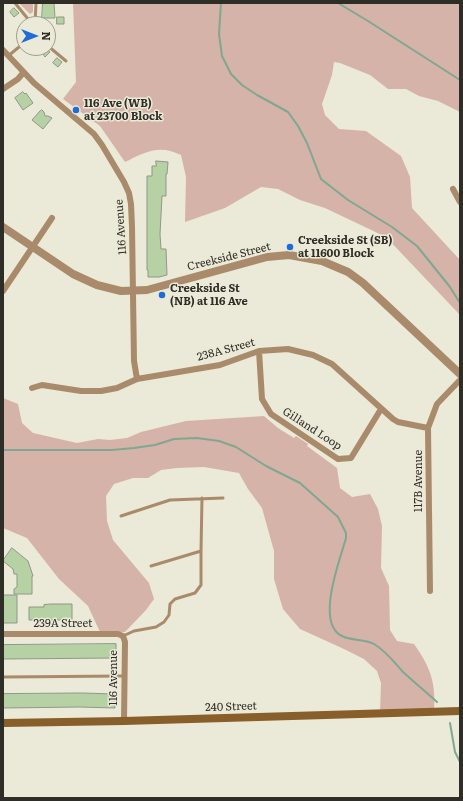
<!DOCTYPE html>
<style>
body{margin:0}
#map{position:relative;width:463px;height:801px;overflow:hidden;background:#ebe9d7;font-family:Literata,serif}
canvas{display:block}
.frame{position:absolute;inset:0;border:4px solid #2e2d26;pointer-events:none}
.north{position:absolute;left:16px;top:16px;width:40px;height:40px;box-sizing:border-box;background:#ebe9d7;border:1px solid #9f9e90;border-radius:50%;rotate:90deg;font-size:11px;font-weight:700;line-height:16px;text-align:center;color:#2e2d26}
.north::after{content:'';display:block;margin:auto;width:14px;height:18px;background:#1f6cd6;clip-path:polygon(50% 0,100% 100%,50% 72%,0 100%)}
</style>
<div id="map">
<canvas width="463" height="801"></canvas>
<div class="frame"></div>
<div class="north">N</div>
</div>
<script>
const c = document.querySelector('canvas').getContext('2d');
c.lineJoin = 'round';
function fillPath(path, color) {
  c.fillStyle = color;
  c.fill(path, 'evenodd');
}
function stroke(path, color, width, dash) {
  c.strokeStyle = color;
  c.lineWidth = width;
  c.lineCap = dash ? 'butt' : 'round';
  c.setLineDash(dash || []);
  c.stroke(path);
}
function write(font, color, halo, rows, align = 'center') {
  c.font = font + ' Literata,serif';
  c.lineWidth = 3;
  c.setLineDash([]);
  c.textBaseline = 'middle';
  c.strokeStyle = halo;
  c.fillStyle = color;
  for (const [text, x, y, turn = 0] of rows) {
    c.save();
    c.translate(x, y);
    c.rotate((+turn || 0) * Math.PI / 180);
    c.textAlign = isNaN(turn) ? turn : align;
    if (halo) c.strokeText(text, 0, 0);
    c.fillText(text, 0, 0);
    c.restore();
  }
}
const green = new Path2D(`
 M19 3H33V12L30 14Z
 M73 3H460V112L438 101 419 96 406 89H388L370 75 340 63 334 62 332 75 322 104 325 115 339 129 366 131 401 156 410 177 412 208 460 260V315L386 237 325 208 300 200 278 189 261 187 225 208 185 222 186 177 181 155C159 144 145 152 125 162L100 126 63 99 76 82Z
 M3 398 18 404 22 423 33 433 77 443 98 439 110 440 127 438 141 432 186 421 264 416 278 428 294 438 296 436 308 444 307 446 337 468 340 488 352 497 370 494 378 509 382 526 381 568 389 586 390 630 397 641 414 644C431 668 436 683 434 712L380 713 381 683 377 671 364 659 344 649 300 629 283 609 274 579V551L262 508 248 489 239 473 204 467 177 468 161 470 148 478H133L114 484 106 496 107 521 113 540 149 583 154 599 146 610 125 632H100L88 606 59 579 27 538 3 528Z`);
const stream = new Path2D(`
 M221 3 219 34 222 56 231 74 242 85 257 95 288 112 298 126 307 143 321 179 348 200 392 227 417 246 450 287 460 303
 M338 3 368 21 460 80
 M3 450H112L134 448 155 445 174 439 197 438 219 441 236 447 266 466 300 483 338 517 346 533V538C340 560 315 623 342 636 352 641 365 639 374 644 386 651 394 662 403 672 414 682 426 692 437 702
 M450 723 455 752 460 762`);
const building = new Path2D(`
 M43 3H54L55 18H42Z
 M14 8 19 13 14 17 10 12Z
 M57 17H64V24H57Z
 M44 48 50 52 45 57 41 51Z
 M57 58 62 62 58 67 53 63Z
 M23 92 25 94 26 93 33 103 23 110 15 98Z
 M42 110 44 112 45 116H48L52 118 43 129 32 120 40 111Z
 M156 161 168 162 167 174H166V196H162L160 234 161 249H166L167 275 159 277H148V270H147V176H152V166H156Z
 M12 548 28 561 33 576H32V594H14V589L17 587V574H14L13 569 3 561Z
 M3 595H17V623H3Z
 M51 604H72V622H65V620H49V622L37 623 35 622V620H29V607H44V605Z
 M116 644V658L3 659V645Z
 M82 693 115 694V708L80 707 3 708V694Z`);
const service = new Path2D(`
 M15 3 32 24
 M35 24 36 3
 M48 46 66 61
 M8 56 24 43
 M121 516 170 500 223 498
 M151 566 201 551 202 498
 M123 636 134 631 156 627 164 622 169 615 170 604 175 599 195 593 201 585V551
 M3 677 124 676`);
const minor = new Path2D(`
 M3 50 34 83 94 134 102 145 124 182 129 193 131 204 132 227 134 361 137 379
 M3 89 18 79 23 73
 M453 189 460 202
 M3 291 52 218
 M259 351 262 399 271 414 338 459 351 458 381 409
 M32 388 42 385 81 391H101L117 388 137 379 220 365 259 351 288 349 313 355 332 364 393 419 398 422 428 428
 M430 591 428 428 437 404 460 380
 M3 634H118L123 636 125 642 124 721`);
const tertiary = new Path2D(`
 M3 227 73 274 97 285 121 291 147 290 267 257 289 255 322 261 348 272 363 283 460 374`);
const secondary = new Path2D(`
 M3 723 124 721 460 711`);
const markers = [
 [76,110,4,"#1f6cd6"],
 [290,247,4,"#1f6cd6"],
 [162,295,4,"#1f6cd6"]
];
const poiNames = [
 ["116 Ave (WB)",84,104],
 ["at 23700 Block",84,117],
 ["Creekside St (SB)",298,241],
 ["at 11600 Block",298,254],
 ["Creekside St",170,289],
 ["(NB) at 116 Ave",170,302]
];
const streetNames = [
 ["116 Avenue",121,227,-94],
 ["Creekside Street",229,257,-14],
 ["238A Street",226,350,-15],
 ["Gilland Loop",312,429,33],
 ["117B Avenue",419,481,-90],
 ["239A Street",63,624],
 ["116 Avenue",114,678,-90],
 ["240 Street",231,707,-2]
];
fillPath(green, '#d5b3a8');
stroke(stream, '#80a792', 2);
fillPath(building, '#b6d1a3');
stroke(building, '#8f9889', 1);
stroke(service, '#a98b6b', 3);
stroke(minor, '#a98b6b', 6);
stroke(tertiary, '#a98b6b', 8);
stroke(secondary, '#885e2a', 8);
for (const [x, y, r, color] of markers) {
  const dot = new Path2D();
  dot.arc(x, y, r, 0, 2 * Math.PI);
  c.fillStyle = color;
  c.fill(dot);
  stroke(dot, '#ebe9d7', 1.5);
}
write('bold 11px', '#2e2d26', '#ebe9d7', poiNames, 'left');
write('11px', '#2e2d26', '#ebe9d7', streetNames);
</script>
